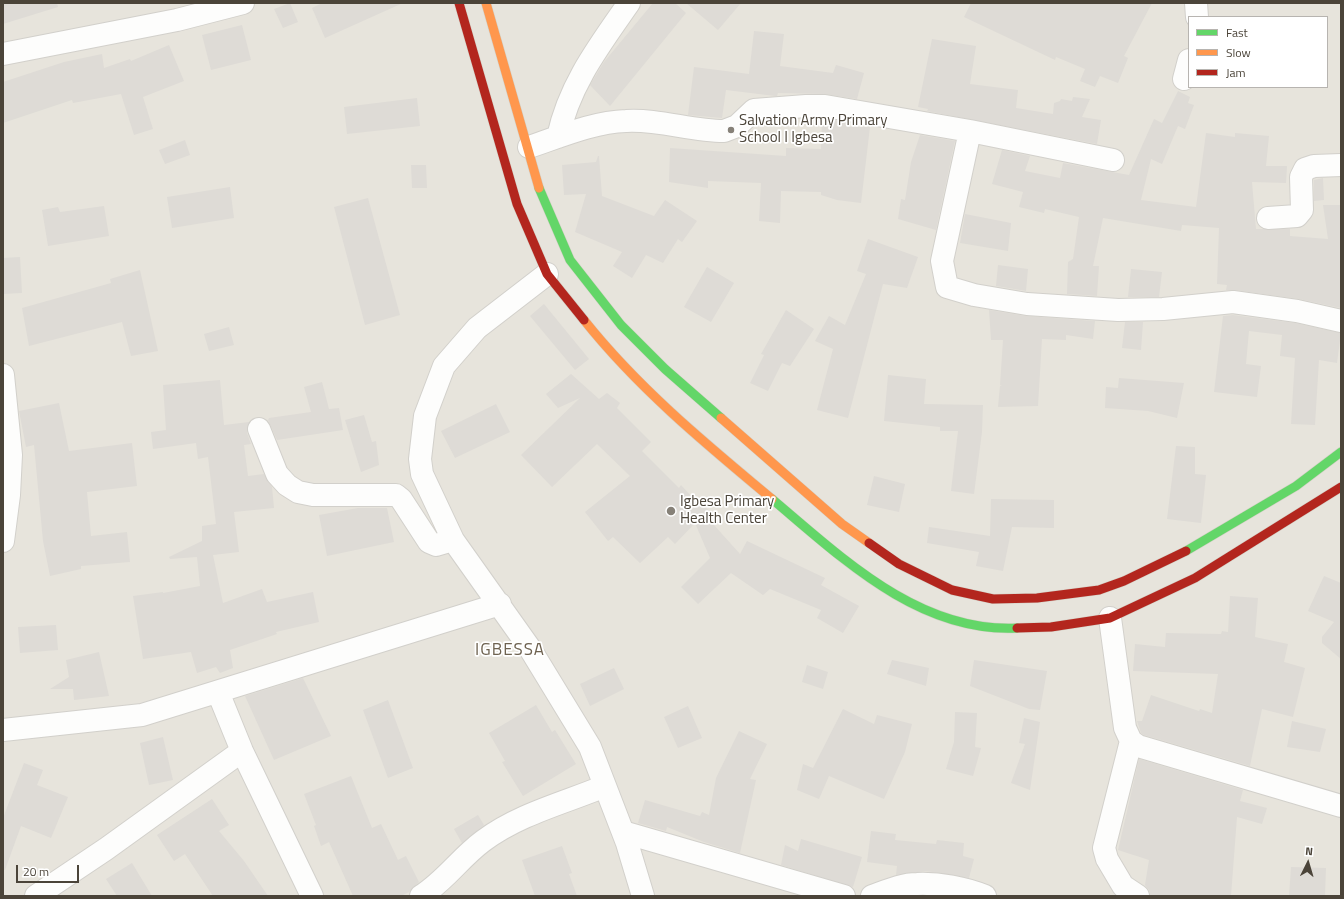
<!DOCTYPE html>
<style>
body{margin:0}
#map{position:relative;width:1344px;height:899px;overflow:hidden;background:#f4f2ee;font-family:"Titillium Web",sans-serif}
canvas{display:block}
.frame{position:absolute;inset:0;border:4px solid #4b4439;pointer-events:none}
.legend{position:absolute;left:1188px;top:16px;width:140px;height:72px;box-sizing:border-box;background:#fff;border:1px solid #b7b4b0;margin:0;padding:5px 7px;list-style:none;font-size:12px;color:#4b4439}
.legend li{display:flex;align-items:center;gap:8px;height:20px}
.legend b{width:20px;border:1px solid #b7b4b0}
.north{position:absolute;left:1288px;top:843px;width:40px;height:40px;-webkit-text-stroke:3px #fff;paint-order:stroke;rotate:5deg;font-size:11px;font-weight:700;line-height:16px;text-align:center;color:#4b4439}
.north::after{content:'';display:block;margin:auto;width:14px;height:18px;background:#4b4439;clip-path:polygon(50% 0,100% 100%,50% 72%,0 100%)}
.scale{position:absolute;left:16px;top:865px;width:63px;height:18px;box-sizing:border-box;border:2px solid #4b4439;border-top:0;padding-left:5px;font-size:12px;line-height:14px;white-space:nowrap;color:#4b4439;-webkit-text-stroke:3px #fff;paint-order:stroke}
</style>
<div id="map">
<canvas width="1344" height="899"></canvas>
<div class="frame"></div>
<ul class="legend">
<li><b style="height:5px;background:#63d668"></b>Fast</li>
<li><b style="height:5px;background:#ff974d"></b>Slow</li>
<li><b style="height:5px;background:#b3261e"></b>Jam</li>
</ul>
<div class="north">N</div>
<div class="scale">20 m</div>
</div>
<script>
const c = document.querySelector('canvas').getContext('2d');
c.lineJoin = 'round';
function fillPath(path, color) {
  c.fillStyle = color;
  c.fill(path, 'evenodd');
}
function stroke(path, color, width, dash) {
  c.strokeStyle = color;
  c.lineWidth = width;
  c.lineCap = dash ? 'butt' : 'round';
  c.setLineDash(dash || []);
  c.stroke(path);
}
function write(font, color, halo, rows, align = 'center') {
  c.font = font + ' "Titillium Web",sans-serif';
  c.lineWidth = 3.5;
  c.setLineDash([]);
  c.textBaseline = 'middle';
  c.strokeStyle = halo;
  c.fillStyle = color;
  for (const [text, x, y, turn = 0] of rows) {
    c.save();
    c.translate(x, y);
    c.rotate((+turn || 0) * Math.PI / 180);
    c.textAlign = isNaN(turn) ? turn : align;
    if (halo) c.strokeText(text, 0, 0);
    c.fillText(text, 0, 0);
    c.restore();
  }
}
const residential = new Path2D(`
 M3 3H1341V896H3ZM1189 17H1327V87H1189Z`);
const building = new Path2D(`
 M3 3H57L58 7 3 24Z
 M290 3 298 22 283 28 274 9Z
 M322 3H403L325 38 312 8Z
 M653 3H675L686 13 610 106 590 85 604 62Z
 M686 3H741L718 30Z
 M971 3H1152L1124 56 1128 58 1118 83 1100 76 1095 87 1080 81 1085 69 1056 57 1055 60 964 17Z
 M242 25 251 60 211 70 202 35Z
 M754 31 784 34 780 66 833 73 836 65 864 73 857 99 825 94 778 93 777 96H775L726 90 722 118 688 115 694 67 749 74Z
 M932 39 976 46 970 84 1018 90 1016 108 1053 114 1054 103 1060 101 1061 99 1072 101 1073 97 1090 99 1082 117 1101 120 1097 144 927 111 928 109 918 107Z
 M169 45 184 81 143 97 153 129 134 135 121 94 73 103 72 100 3 123V82L64 62 102 54 104 68 130 59 131 61Z
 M1178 91 1190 97 1188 103 1194 105 1185 129 1178 126 1162 164 1151 159 1141 200 1196 207 1206 133 1235 137V133L1269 136 1266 166H1287L1286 183 1252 182 1256 229H1290V236L1328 239 1323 205H1341V308L1299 299 1235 290H1226L1227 285 1217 284 1219 228 1182 225 1181 231 1103 218 1093 266H1099L1097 296 1067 294 1068 262 1073 259 1079 217 1045 209 1044 213 1019 207 1023 192 992 184 1002 150 1030 156 1025 171 1060 178 1063 163 1129 175 1154 119 1162 123Z
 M417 98 420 126 347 134 344 107Z
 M822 118 850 123 849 127H870L861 203 837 200 821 195V192L781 191 780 223 759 221 761 183 708 181V188L669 182 670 148 786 156V148L821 149Z
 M920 135 955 141 936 230 898 219 901 199 905 200 911 162Z
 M185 140 190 155 165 164 159 150Z
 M598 156H599L602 196 654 216 665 200 697 221 682 242 678 239 663 263 646 255 632 278 613 266 622 252 575 232 586 194 564 195 562 165 596 162Z
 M411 165H426L427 188H412Z
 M1323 178 1324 200 1314 201V180Z
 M230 187 234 218 172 228 167 197Z
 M368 198 400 315 365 325 334 207Z
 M104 206 109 236 48 246 42 210 58 207 60 212Z
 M965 214 1011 223 1008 251 960 243Z
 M868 239 918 257 907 288 883 284 848 418 817 410 833 349 815 341 829 316 845 325 866 274 857 271Z
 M20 257 22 293 3 294V258Z
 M998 265 1028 269 1026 291 996 286Z
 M707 267 734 283 711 322 684 307Z
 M1131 269 1162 272 1159 297H1128Z
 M140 270 158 351 131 356 122 322 29 346 22 308 111 283 110 279Z
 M544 304 589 359 575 370 530 316Z
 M786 310 814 329 790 366 782 363 768 391 750 383 764 355 761 354Z
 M989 310 1026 316 1095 321 1093 339 1066 335V340L1042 339 1038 406 998 407 1000 386H1002L1000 385 1003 340H991Z
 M1233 315 1295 323 1341 333 1337 363 1319 360 1315 425 1291 424 1295 358 1280 356 1282 335 1249 331 1246 364 1261 366 1257 397 1214 392 1223 316Z
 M1125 322H1143L1141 350 1122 348Z
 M229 327 234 345 209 351 204 334Z
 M571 374 599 399 607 393 620 403 617 408 651 442 642 451 679 488 681 485 700 506 702 504 718 519 713 524 740 554 747 541 825 578 821 585 859 606 843 633 817 618 821 610 770 589 763 595 731 573 698 604 681 587 710 558 695 523 675 544 668 537 640 563 613 537 608 541 585 512 630 476 597 444 552 487 521 455 580 398 558 408 546 394Z
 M888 375 926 379 924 404 983 405 982 432 974 494 951 491 958 431H940V427L884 421Z
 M1119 378 1184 383 1177 418 1148 411 1105 408 1106 387 1118 388Z
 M220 380 224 425 249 422 247 433 251 444 244 445 248 476 264 474 272 487 274 508 234 512 239 552 213 555 223 603 262 589 267 602 313 592 319 622 276 632 277 634 230 650 233 668 220 673 216 667 197 673 191 652 143 659 133 596 163 592V593L200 586 197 557 170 559 169 557 202 541V526L216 524 208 457 198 459 196 443 153 449 151 432 166 430 163 385Z
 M322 382 329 409 339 408 343 430 277 440 268 420 269 418 311 412 304 387Z
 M59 403 69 451 132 443 137 486 87 492 91 536 127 532 130 562 81 566V569L50 576 43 541 34 445 26 447 19 411Z
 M496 404 510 432 455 458 441 431Z
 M364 415 372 442 376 441 379 465 361 472 345 420Z
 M1176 446 1195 447V474L1206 475 1201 523 1167 519Z
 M874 476 905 484 899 512 867 505Z
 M991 499 1054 500V528L1012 527 1003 571 976 566 979 552 927 543 929 527 990 536Z
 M358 508H387L394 542 327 556 319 515Z
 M1324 576 1341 583V659L1322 643V637L1334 622 1308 611Z
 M1230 596 1258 598 1255 637 1288 644 1284 662 1305 668 1293 717 1262 709 1250 766 1144 735 1141 733 1137 721H1142L1151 695 1199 711 1200 709 1212 713 1218 674 1133 671 1135 644 1165 647 1166 633 1221 634 1222 631 1228 632Z
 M56 625 58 650 20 653 18 627Z
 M99 652 109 696 74 700 73 689H50L69 677 66 660Z
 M892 660 929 668 926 686 887 674Z
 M974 660 1047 671 1040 710 1029 709 970 686Z
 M807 665 828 672 823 689 802 682Z
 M614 668 624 689 590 706 580 684Z
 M303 678 331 736 274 760 245 696Z
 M388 700 413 768 388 778 363 710Z
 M536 705 552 732 555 730 576 764 523 796 502 762 505 761 489 733Z
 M688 706 702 738 678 748 664 717Z
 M843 709 874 724 877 715 912 724 905 752 884 799 829 776 819 799 797 790 803 764 813 768Z
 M955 712 977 713 975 747 981 748 973 776 946 769 954 742Z
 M1024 718 1040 722 1030 790 1011 783 1025 744 1019 743Z
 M1292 721 1326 729 1320 752 1287 747Z
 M739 731 767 744 750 779 756 780 740 853 704 842 667 827 666 831 638 823 645 800 700 816 702 812 709 815 716 778Z
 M163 737 173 780 149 785 140 743Z
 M1139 759 1243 790 1240 801 1267 808 1262 824 1237 817 1231 896H1150L1149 890 1145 885 1149 860 1118 850Z
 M24 763 43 770 37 785 68 797 51 838 21 826 5 870H3V818Z
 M351 776 372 828 381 824 398 860 406 856 419 882 409 892 401 896H353L329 842 321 846 314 826 316 825 304 794Z
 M212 799 229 825 219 831 244 861 268 896H213L185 854 174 861 157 835Z
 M478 815 484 825 462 843 454 829Z
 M871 831 896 834 895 840 936 844 937 840 964 843 963 856 974 859 969 878 926 871 896 875 897 866 867 862Z
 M801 839 862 857 853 887 781 865 785 845 798 851Z
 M562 846 572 873 569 874 577 896H535L522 860Z
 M132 863 152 896H117L106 879Z
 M1291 867 1326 868 1325 896H1289Z`);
const street = new Path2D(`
 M1196 3 1197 17
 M3 54 177 20 243 3
 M1184 79 1189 60
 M970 131 942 261 947 287 974 295 1027 304 1118 310 1163 309 1233 302 1297 311 1341 321
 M558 137C569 85 599 46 629 3
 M529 147C559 137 593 122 626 121 659 119 691 131 724 131L737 126 754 110 806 106H825L970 131 1113 160
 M1268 218 1297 216 1302 210 1301 177 1305 169 1314 166 1341 165
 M547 274 477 328 444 366 425 416 420 459 422 474 453 540 529 647 590 747 627 843 643 896
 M3 375 11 455 9 495 3 541
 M259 429 277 474 287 485 298 492 313 495H396L401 499 429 542 436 545 453 540
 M1110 618 1125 728 1131 741 1138 746 1341 806
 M218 692 242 751 312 896
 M3 730 142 715 500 604
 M1131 741 1104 848 1107 859 1123 886 1138 896
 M623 832 844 896
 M36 896 106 849 242 751
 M421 896C445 881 460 858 483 841 519 814 564 803 605 786
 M872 896C886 891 902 884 917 884 939 883 965 888 985 896`);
const fast = new Path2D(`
 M539 188 570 260 621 325 665 369 721 418
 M772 499C842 558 919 633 1017 628
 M1186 551 1296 486 1341 452`);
const slow = new Path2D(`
 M486 3 539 188
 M584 320C638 388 706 444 772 499
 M721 418 842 524 869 543`);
const jam = new Path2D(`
 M459 3 517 204 547 274 584 320
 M869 543 899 564 952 590 993 599 1037 598 1099 590 1124 581 1186 551
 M1017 628 1051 627 1110 618 1195 578 1341 487`);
const markers = [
 [731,130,4,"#868178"],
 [671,511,5,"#868178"]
];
const poiNames = [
 ["Salvation Army Primary",739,121],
 ["School I Igbesa",739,138],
 ["Igbesa Primary",680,502],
 ["Health Center",680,519]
];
const quarterNames = [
 ["IGBESSA",510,651]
];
fillPath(residential, '#e7e4dc');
fillPath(building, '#dedbd6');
stroke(street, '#d2d0cb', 24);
stroke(fast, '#d3cfc5', 10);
stroke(slow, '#d3cfc5', 10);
stroke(jam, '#d3cfc5', 10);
stroke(street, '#fdfdfc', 22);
stroke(fast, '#63d668', 9);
stroke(slow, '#ff974d', 9);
stroke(jam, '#b3261e', 9);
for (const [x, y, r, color] of markers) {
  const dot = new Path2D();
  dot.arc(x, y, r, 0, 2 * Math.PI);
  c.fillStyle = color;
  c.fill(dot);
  stroke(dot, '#fff', 1.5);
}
write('15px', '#4b4439', '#fff', poiNames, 'left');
c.letterSpacing = '1px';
write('17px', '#6e6250', '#fff', quarterNames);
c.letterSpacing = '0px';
</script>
